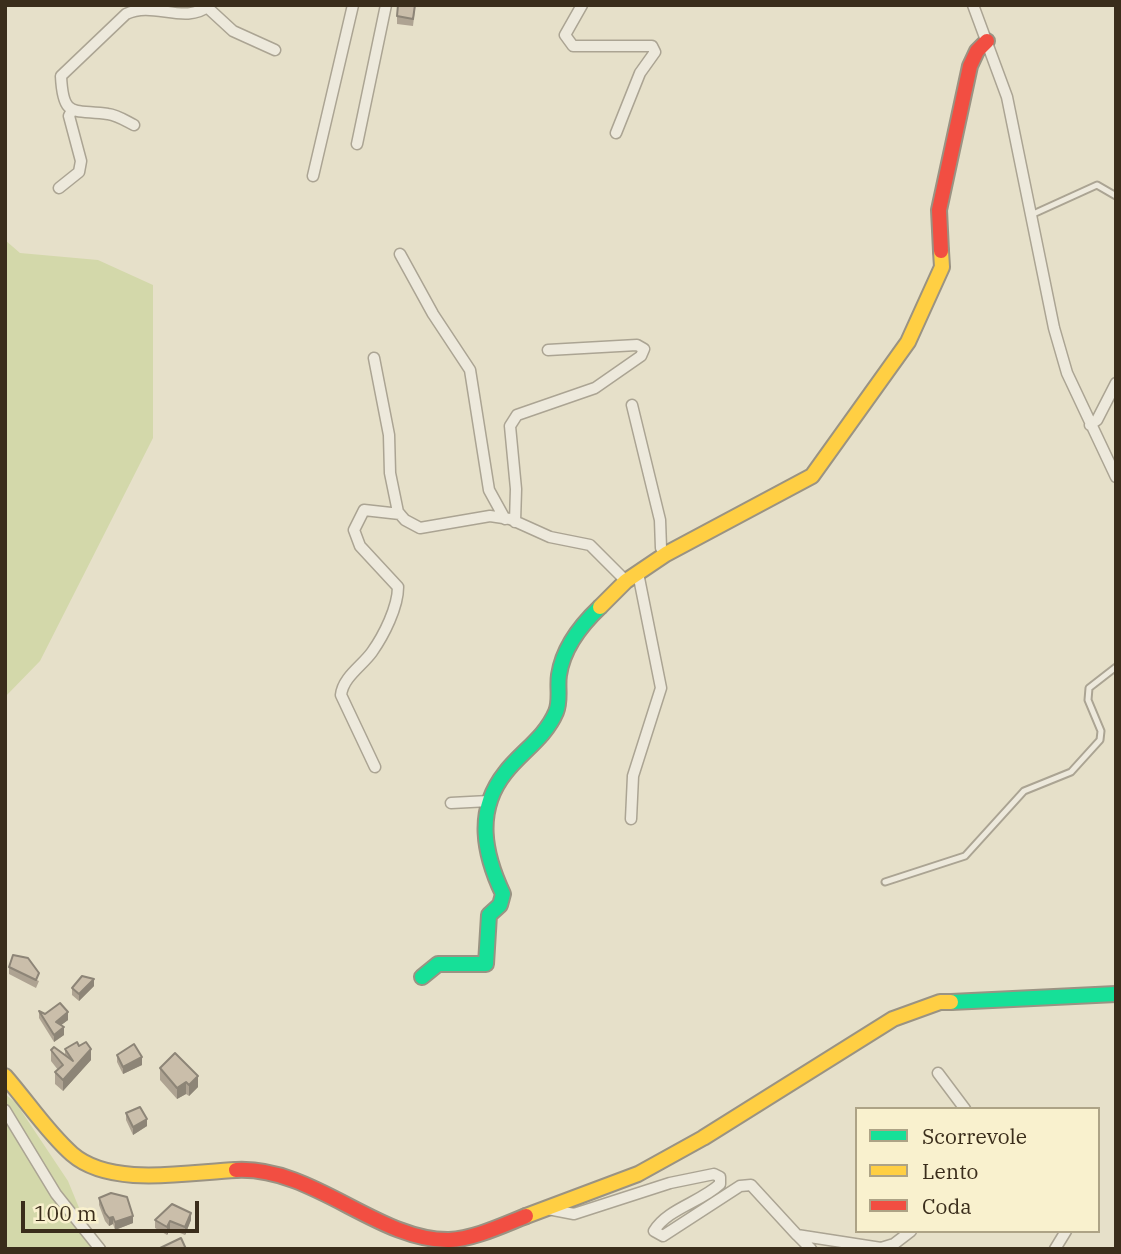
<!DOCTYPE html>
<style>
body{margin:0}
#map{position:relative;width:1121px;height:1254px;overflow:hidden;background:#e6e0c9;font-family:"IBM Plex Serif",serif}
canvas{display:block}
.frame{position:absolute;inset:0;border:7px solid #3a2d1b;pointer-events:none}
.legend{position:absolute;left:855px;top:1107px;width:245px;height:126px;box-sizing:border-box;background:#f9f1ce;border:2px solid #ada386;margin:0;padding:9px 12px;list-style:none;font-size:21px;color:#3a2d1b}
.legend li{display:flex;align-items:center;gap:14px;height:35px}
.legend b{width:35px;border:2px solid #ada386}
.scale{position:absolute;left:21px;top:1201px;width:178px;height:32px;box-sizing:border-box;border:4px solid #3a2d1b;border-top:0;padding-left:9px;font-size:21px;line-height:24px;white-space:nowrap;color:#3a2d1b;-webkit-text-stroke:5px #f9f1ce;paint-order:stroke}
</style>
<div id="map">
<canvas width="1121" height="1254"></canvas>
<div class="frame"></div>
<ul class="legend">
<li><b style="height:9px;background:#16e098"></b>Scorrevole</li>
<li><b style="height:9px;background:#ffcf43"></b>Lento</li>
<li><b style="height:9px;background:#f24e42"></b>Coda</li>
</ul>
<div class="scale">100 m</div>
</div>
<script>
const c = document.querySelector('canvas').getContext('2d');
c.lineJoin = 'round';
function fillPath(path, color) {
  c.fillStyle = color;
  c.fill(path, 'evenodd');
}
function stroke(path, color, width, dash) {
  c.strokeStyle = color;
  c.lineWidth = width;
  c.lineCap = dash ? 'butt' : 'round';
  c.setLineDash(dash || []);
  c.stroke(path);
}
const green = new Path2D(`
 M5 240 20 253 98 260 153 285V438L40 661 5 697Z
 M5 1094 16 1103 68 1181 96 1249H5Z`);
const lane = new Path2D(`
 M1031 215 1097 185 1116 196
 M885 882 965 856 1024 791 1071 772 1100 740 1101 731 1088 700 1089 688 1116 667`);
const street = new Path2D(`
 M582 5 565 35 573 46H652L655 52 640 73 616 133
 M973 5 1007 97 1054 328 1067 373 1116 477
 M208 8 233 31 275 50
 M134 125C126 121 117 115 108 114 73 109 63 119 61 76L126 14C154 0 184 26 210 5
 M357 144 386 5
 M313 176 353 5
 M59 188 79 172 81 161 69 116 72 110
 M400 254 433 314 470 370 489 490 505 519
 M374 358 389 435 390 473 398 512 405 520 420 528 490 516 510 519 550 537 590 545 626 581
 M632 405 660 520 661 548 666 554
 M1090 425 1097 420 1116 383
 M515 522 516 489 510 426 517 415 595 388 641 356 644 349 637 345 548 350
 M375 767 341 695C343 677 362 666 372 652 384 635 398 607 398 587L360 546 354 530 364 510 400 514
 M451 803 489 801
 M631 819 633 776 661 688 638 573
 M938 1073 965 1109
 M5 1110 56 1194 100 1249
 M548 1209 574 1214 670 1183 714 1174 720 1177V1184C701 1202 667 1209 654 1231L663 1236 740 1186 751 1185 797 1235 881 1248 894 1244 911 1231
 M797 1235 811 1249
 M1055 1249 1066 1231`);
const fast = new Path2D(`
 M422 977 438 964H486L489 915 500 905 503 894C484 854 475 811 505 773 521 752 545 738 556 712 561 700 557 687 559 675 563 648 581 625 600 607
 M951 1002 1116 994`);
const slow = new Path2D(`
 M600 607 626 581 666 554 812 476 908 342 942 267 941 251
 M5 1076C27 1101 47 1132 72 1154 111 1188 189 1172 236 1170
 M526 1216 638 1174 703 1138 893 1019 940 1002H951`);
const jam = new Path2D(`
 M941 251 939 210 970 66 977 51 987 41
 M236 1170C313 1166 378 1241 449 1240 474 1239 503 1225 526 1216`);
const wall = new Path2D(`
 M415 9 413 26 397 24V16Z
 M9 967 39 981 36 988 9 974Z
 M94 986 79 1001 72 995V988Z
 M39 1011 45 1014 68 1020 61 1025 64 1035 54 1042 39 1018Z
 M65 1049 91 1060 63 1091 55 1084V1072L58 1070 51 1061V1050L65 1055Z
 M117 1055 142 1065 123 1074 117 1062Z
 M160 1068 198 1087 189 1096 186 1094 177 1099 160 1080Z
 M126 1113 147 1126 133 1135 126 1120Z
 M99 1198 133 1223 115 1230 113 1224 109 1226 105 1221 99 1205Z
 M155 1220H191L185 1235 170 1229 167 1235 155 1228Z`);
const shadedWall = new Path2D(`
 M94 979V986L79 1001V994Z
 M68 1012V1020L56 1029V1022Z
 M64 1027V1035L54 1042V1035Z
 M91 1049V1060L63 1091V1080Z
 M142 1057V1065L123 1074V1067Z
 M198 1076V1087L189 1096V1085Z
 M186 1082V1094L177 1099V1088Z
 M147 1119V1126L133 1135V1127Z
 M191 1213V1220L185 1235V1227Z
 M133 1216V1223L115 1230V1222Z
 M113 1217V1224L109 1226V1218Z
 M170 1221V1229L167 1235V1227Z`);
const building = new Path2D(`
 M398 5H415L413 19 397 16Z
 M13 955 28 958 39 973 36 980 9 967Z
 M82 976 94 979 79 994 72 988Z
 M60 1003 68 1012 56 1022 64 1027 54 1035 39 1011 45 1014Z
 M77 1042 79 1046 86 1042 91 1049 63 1080 55 1072 63 1065 51 1050 54 1047 73 1061 65 1049Z
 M134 1044 142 1057 123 1067 117 1055Z
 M175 1053 198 1076 189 1085 186 1082 177 1088 160 1068Z
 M140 1107 147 1119 133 1127 126 1113Z
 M111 1193 127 1197 133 1216 115 1222 113 1217 109 1218 105 1213 99 1198Z
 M172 1204 191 1213 185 1227 170 1221 167 1227 155 1220Z
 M181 1238 186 1249H158Z`);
fillPath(green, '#d3d8aa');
stroke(lane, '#aba493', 9);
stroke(street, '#aba493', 13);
stroke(fast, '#9a9383', 18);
stroke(slow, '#9a9383', 18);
stroke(jam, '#9a9383', 18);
stroke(lane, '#ede9dc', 5);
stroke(street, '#ede9dc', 10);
stroke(fast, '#16e098', 14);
stroke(slow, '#ffcf43', 14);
stroke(jam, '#f24e42', 14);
fillPath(wall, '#aea392');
fillPath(shadedWall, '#8d8577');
fillPath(building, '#cabeaa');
stroke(building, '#8d8577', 2);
</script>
